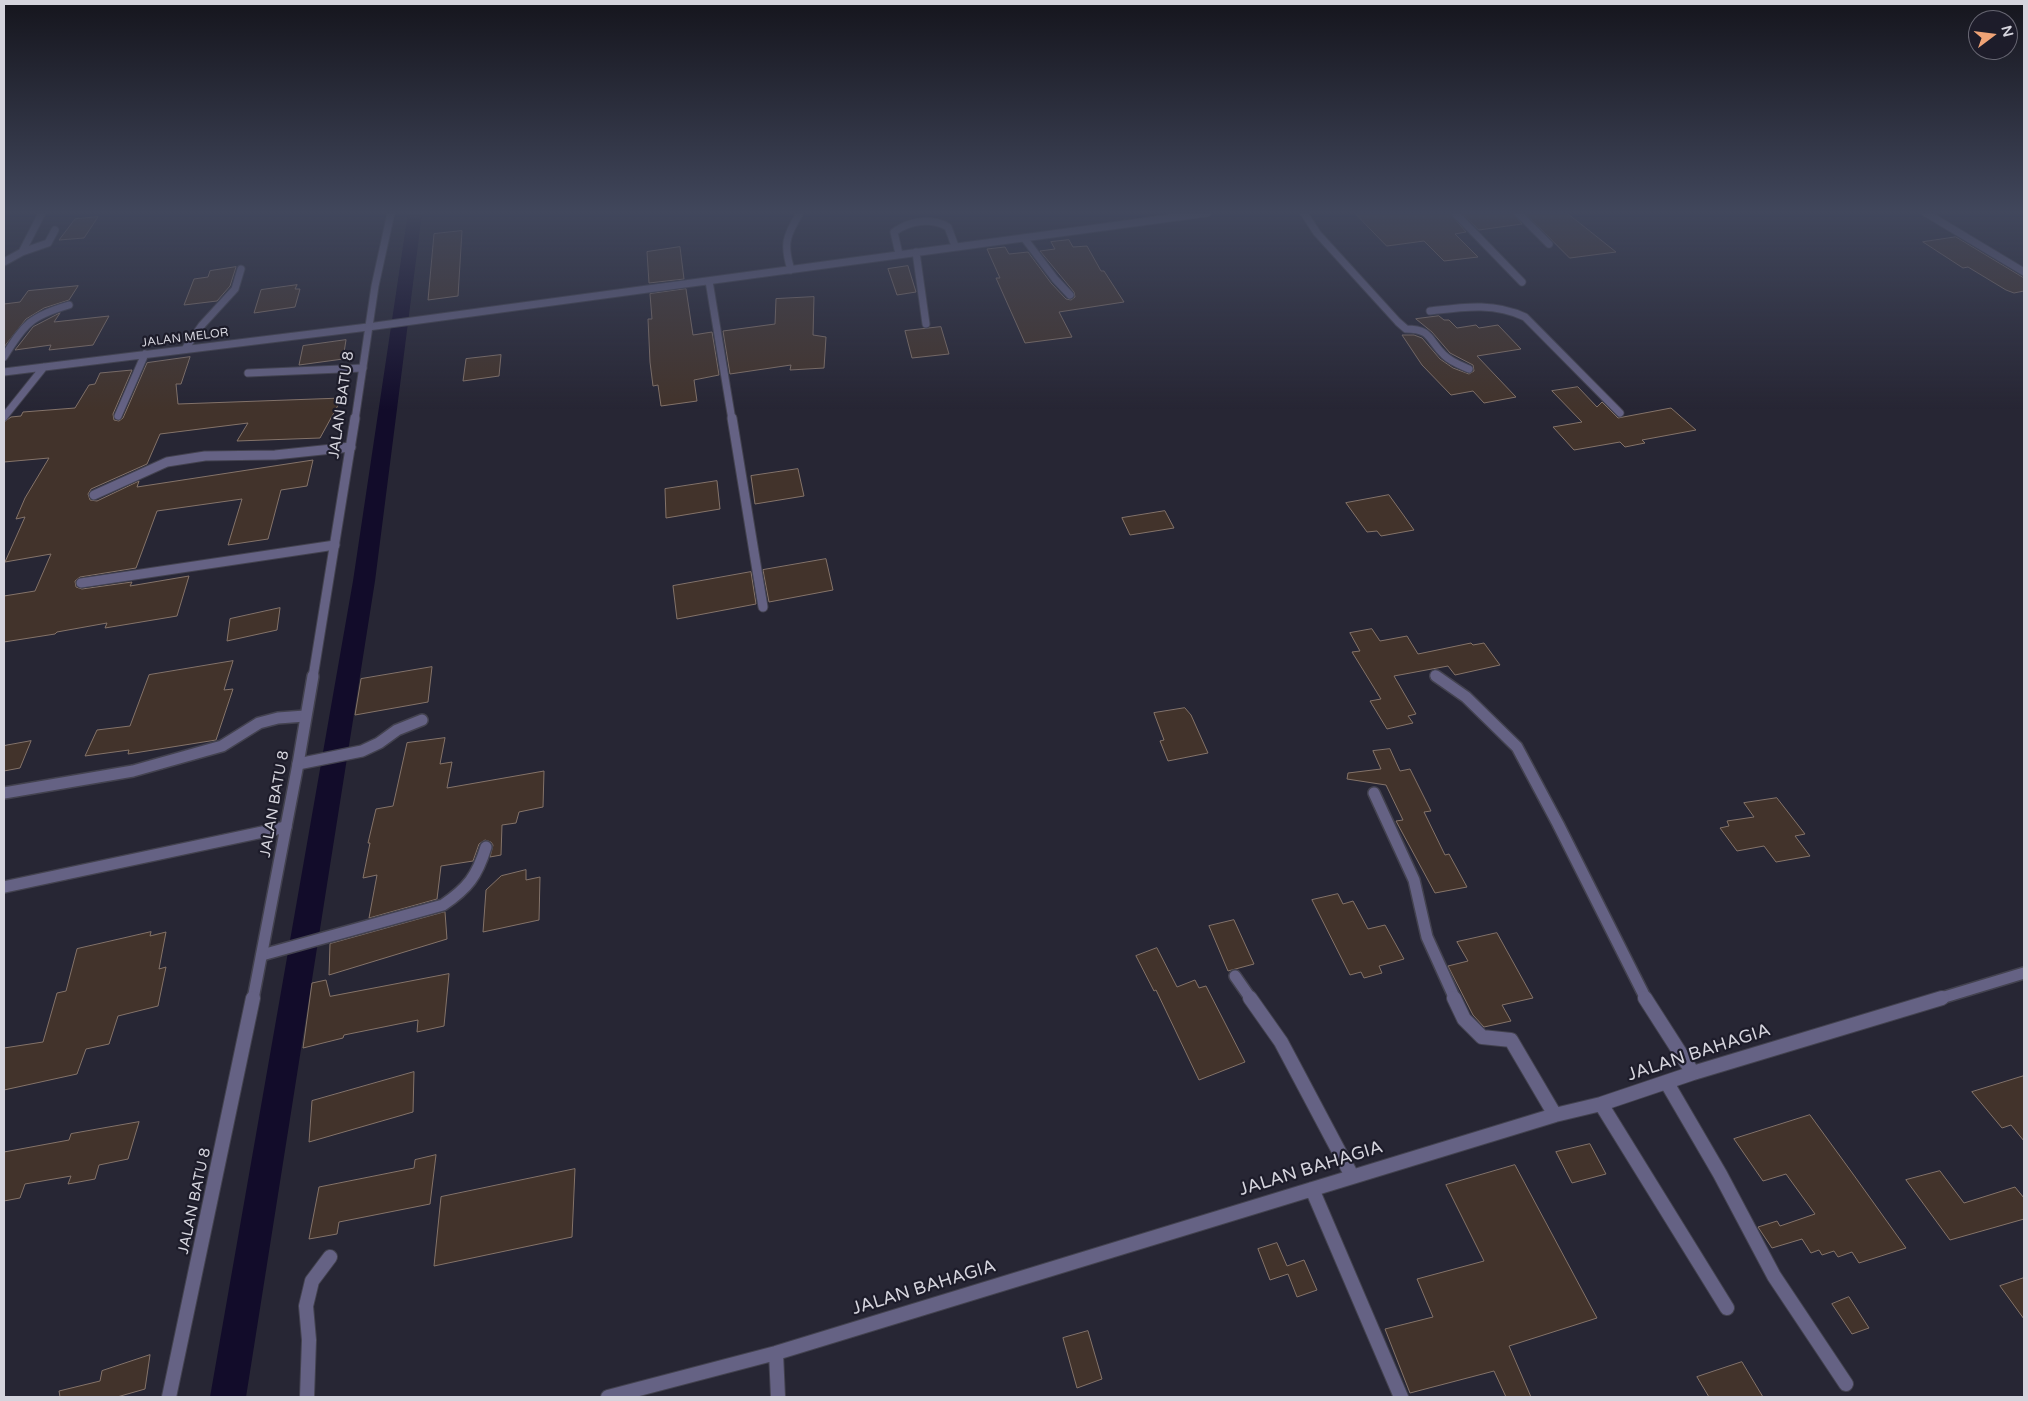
<!DOCTYPE html>
<style>
body{margin:0}
#map{position:relative;width:2028px;height:1401px;overflow:hidden;background:#272634;font-family:"Varela Round",sans-serif}
canvas{display:block}
.frame{position:absolute;inset:0;border:5px solid #d5d4dd;pointer-events:none}
.north{position:absolute;left:1968px;top:10px;width:50px;height:50px;box-sizing:border-box;background:#1d1c2a;border:1px solid #676672;border-radius:50%;rotate:75deg;font-size:14px;font-weight:700;line-height:20px;text-align:center;color:#d5d4dd}
.north::after{content:'';display:block;margin:auto;width:18px;height:22px;background:#efa376;clip-path:polygon(50% 0,100% 100%,50% 72%,0 100%)}
</style>
<div id="map">
<canvas width="2028" height="1401"></canvas>
<div class="frame"></div>
<div class="north">N</div>
</div>
<script>
const c = document.querySelector('canvas').getContext('2d');
c.lineJoin = 'round';
function fillPath(path, color) {
  c.fillStyle = color;
  c.fill(path, 'evenodd');
}
function stroke(path, color, width, dash) {
  c.strokeStyle = color;
  c.lineWidth = width;
  c.lineCap = dash ? 'butt' : 'round';
  c.setLineDash(dash || []);
  c.stroke(path);
}
function write(font, color, halo, rows, align = 'center') {
  c.font = font + ' "Varela Round",sans-serif';
  c.lineWidth = 4.5;
  c.setLineDash([]);
  c.textBaseline = 'middle';
  c.strokeStyle = halo;
  c.fillStyle = color;
  for (const [text, x, y, turn = 0] of rows) {
    c.save();
    c.translate(x, y);
    c.rotate((+turn || 0) * Math.PI / 180);
    c.textAlign = isNaN(turn) ? turn : align;
    if (halo) c.strokeText(text, 0, 0);
    c.fillText(text, 0, 0);
    c.restore();
  }
}
const canal = new Path2D(`
 M408 213H422L375 581 246 1397H210L353 581Z`);
const building = new Path2D(`
 M1355 213H1450L1466 232 1455 234 1478 257 1444 261 1424 241 1387 246Z
 M1462 213H1513L1522 224 1479 230Z
 M1525 213H1567L1616 252 1570 258Z
 M98 217 84 238 59 240 75 219Z
 M462 231 458 296 428 300 434 234Z
 M1956 237 2024 278V291L2014 293 2006 290 1968 267 1963 268 1923 242Z
 M1069 240 1073 247 1087 246 1101 271H1104L1124 302 1059 312 1072 337 1025 343 996 278H1000L987 249 1005 247 1009 254 1028 252 1051 283 1066 299 1071 300 1075 297 1074 292 1040 251 1055 249 1051 242Z
 M680 247 684 279 649 283 647 252Z
 M908 266 916 292 897 295 888 269Z
 M236 267 230 286 217 301 184 305 194 279 208 277 210 271Z
 M297 285 295 289H300L295 307 254 313 261 290Z
 M78 286 69 300 44 308 26 319 4 347V304L20 302 28 291Z
 M686 289 693 335 712 332 719 375 694 380 697 401 661 406 658 385 653 386 650 362 648 319H652L650 294Z
 M814 297 813 335 826 337 824 368 790 370 791 365 730 374 723 331 775 324 776 299Z
 M60 313 54 322 109 316 93 345 49 350 51 345 15 350 33 327Z
 M1439 316 1444 320H1449L1457 328 1476 325 1479 328 1498 325 1521 349 1477 356 1516 397 1484 403 1473 391 1451 395 1422 365 1402 335H1414L1422 338 1440 359 1453 368 1469 374 1474 371 1473 365 1450 353 1432 332 1416 319Z
 M941 327 949 354 912 358 905 331Z
 M346 340 343 359 299 365 303 346Z
 M501 355 499 376 463 381 466 359Z
 M190 357 181 384H176L178 404 342 398 320 438 237 441 248 423 160 434 147 464 91 489 88 494 90 500 97 501 139 481 137 487 313 460 307 486 281 490 268 539 228 545 242 499 157 511 136 568 80 577 75 581 76 587 82 589 132 582 130 586 189 576 177 616 105 628 107 623 57 632 55 634 4 642V596L35 591 51 554 5 562 25 517 16 519 25 498 49 458 4 462V422L11 417 21 416 23 412 75 408 89 385 95 384 100 373 132 370 113 414 114 420 119 421 123 418 147 363Z
 M1578 387 1597 407 1602 402 1618 418 1671 408 1696 430 1642 440 1645 443 1625 447 1620 442 1574 450 1553 427 1582 422 1552 391Z
 M798 469 804 496 755 504 751 476Z
 M717 481 720 509 666 518 665 489Z
 M1389 495 1402 513 1414 530 1381 536 1377 531 1367 532 1346 503Z
 M1165 511 1174 528 1130 535 1122 518Z
 M826 559 833 590 769 602 763 570Z
 M751 572 756 604 677 619 673 586Z
 M280 608 277 630 227 641 230 619Z
 M1372 629 1380 641 1407 636 1418 654 1471 643 1473 645 1484 643 1500 665 1455 675 1448 666 1394 676 1416 714 1408 716 1413 723 1387 729 1370 701 1381 699 1352 652 1360 651 1350 633Z
 M233 661 224 690 233 689 216 740 128 754 129 750 85 756 97 730 130 726 149 675Z
 M432 667 428 702 355 715 361 679Z
 M1185 708 1191 715 1208 753 1168 761 1160 741 1164 740 1154 713Z
 M445 738 440 764 452 762 447 788 544 771 543 807 519 812 516 823 502 825 501 855 490 857 493 845 491 842 485 840 479 844 473 861 441 866 437 899 369 918 377 875 363 878 370 843H368L376 809 393 806 407 743Z
 M31 741 20 768 4 771V746Z
 M1390 749 1400 771 1410 769 1431 811 1424 812 1445 855 1449 854 1467 887 1435 893 1396 821 1403 820 1386 785 1347 779 1348 773 1381 769 1373 751Z
 M1777 798 1805 834 1795 836 1810 856 1776 862 1764 846 1737 851 1720 828 1729 826 1727 821 1754 817 1744 803Z
 M526 870V880L540 877 539 920 483 932 486 890 501 876Z
 M1338 894 1343 904 1353 901 1368 929 1385 925 1404 959 1379 966 1382 973 1364 978 1361 972 1350 975 1312 900Z
 M445 912 447 939 329 975 330 944Z
 M1234 920 1254 964 1228 971 1209 926Z
 M151 932 150 936 166 932 159 969 166 967 158 1006 118 1016 109 1044 86 1049 77 1074 4 1090V1048L43 1042 57 993 66 991 77 949Z
 M1497 933 1533 998 1502 1005 1511 1021 1484 1027 1473 1015 1448 966 1468 961 1457 942Z
 M1157 948 1177 987 1195 980 1199 988 1206 986 1245 1062 1199 1080 1156 990 1154 991 1136 956Z
 M449 974 444 1026 417 1032 418 1020 344 1035 343 1038 303 1048 312 983 326 980 330 996Z
 M414 1072 413 1112 309 1142 312 1101Z
 M2024 1076V1141L2011 1125 2002 1128 1972 1092Z
 M1810 1115 1853 1174 1906 1248 1859 1263 1852 1252 1838 1257 1834 1251 1822 1255 1819 1250 1811 1253 1802 1239 1772 1248 1758 1227 1777 1221 1780 1226 1815 1214 1786 1174 1763 1181 1734 1139Z
 M139 1122 128 1159 99 1165 95 1179 68 1184 71 1176 25 1184 20 1198 4 1201V1152L69 1140 71 1134Z
 M1590 1144 1606 1174 1572 1183 1556 1152Z
 M436 1155 430 1204 339 1222 337 1234 309 1239 319 1187 414 1168 415 1160Z
 M1515 1165 1597 1318 1509 1346 1531 1397H1506L1494 1371 1410 1393 1385 1329 1433 1317 1417 1279 1484 1261 1446 1185Z
 M575 1169 572 1237 434 1266 441 1197Z
 M1940 1171 1964 1203 2015 1187 2024 1198V1219L1950 1240 1906 1180Z
 M1277 1243 1287 1266 1304 1260 1317 1290 1297 1297 1288 1274 1270 1280 1258 1249Z
 M2024 1278V1319L2000 1286Z
 M1849 1297 1869 1328 1852 1334 1832 1304Z
 M1088 1331 1102 1379 1077 1388 1063 1338Z
 M150 1355 145 1389 117 1397H60L59 1391 100 1381 102 1371Z
 M1742 1362 1763 1397H1709L1697 1377Z`);
const serviceFar1 = new Path2D(`
 M1430 311C1463 307 1494 302 1525 317L1620 413`);
const service = new Path2D(`
 M4 887 286 827`);
const minorFar3 = new Path2D(`
 M1304 213 1317 233 1398 322 1406 329C1432 329 1428 340 1444 355 1451 362 1460 365 1469 369
 M1455 213 1522 282
 M1518 213 1549 244
 M1926 213 2024 272
 M1024 238 1055 279 1070 295
 M22 252 42 213
 M916 252 926 324
 M899 254 894 232C909 221 931 217 948 227L955 246
 M4 262 22 252 48 243 55 230
 M791 270C783 244 786 236 800 213
 M709 281 732 420
 M185 349 202 325 235 289 241 269
 M4 357C24 324 31 316 69 305
 M4 372 368 327 1207 213
 M248 373 363 368
 M118 416 145 354
 M4 417 44 367`);
const minorFar2 = new Path2D(`
 M732 418 763 607
 M94 495 167 462 205 456 275 455 351 447
 M81 583 335 545
 M1435 675 1438 677`);
const minorFar1 = new Path2D(`
 M1436 676 1466 697 1517 747 1558 824 1646 999
 M298 764 362 751 379 743 397 730 422 720
 M4 793 133 771 222 746 259 723 278 718 305 716
 M1374 793 1414 880 1427 937 1455 999
 M262 955 443 905C468 888 477 876 486 847
 M1235 976 1251 999
 M1938 999 2024 973`);
const minor = new Path2D(`
 M1250 998 1281 1042 1352 1176
 M1454 998 1464 1019 1482 1037 1511 1040 1555 1115
 M1645 998 1693 1073
 M1667 1083 1720 1174 1774 1276 1846 1384
 M1601 1104 1727 1308
 M1312 1189 1401 1397
 M776 1353 778 1397
 M307 1397 309 1340 306 1306 312 1281 330 1257
 M608 1397 776 1353 1555 1115 1601 1104 1693 1073 1942 998`);
const tertiaryFar3 = new Path2D(`
 M355 420 375 286 391 213`);
const tertiaryFar2 = new Path2D(`
 M313 677 355 418`);
const tertiaryFar1 = new Path2D(`
 M253 999 298 764 313 676`);
const tertiary = new Path2D(`
 M169 1397 253 998`);
const farStreetnames = [
 ["JALAN MELOR",185,338,-7]
];
const streetNames = [
 ["JALAN BATU 8",342,405,-82],
 ["JALAN BATU 8",275,804,-80],
 ["JALAN BATU 8",195,1201,-78]
];
const nearStreetnames = [
 ["JALAN BAHAGIA",1699,1053,-18],
 ["JALAN BAHAGIA",1311,1169,-17],
 ["JALAN BAHAGIA",924,1288,-17]
];
fillPath(canal, '#120c2a');
fillPath(building, '#42332b');
stroke(building, '#847369', 1);
stroke(serviceFar1, '#43424f', 9);
stroke(service, '#43424f', 14);
stroke(minorFar3, '#43424f', 9);
stroke(minorFar2, '#43424f', 11);
stroke(minorFar1, '#43424f', 14);
stroke(minor, '#43424f', 16);
stroke(tertiaryFar3, '#43424f', 9);
stroke(tertiaryFar2, '#43424f', 11);
stroke(tertiaryFar1, '#43424f', 14);
stroke(tertiary, '#43424f', 16);
stroke(serviceFar1, '#656284', 7);
stroke(service, '#656284', 11);
stroke(minorFar3, '#656284', 7);
stroke(minorFar2, '#656284', 9);
stroke(minorFar1, '#656284', 11);
stroke(minor, '#656284', 14);
stroke(tertiaryFar3, '#656284', 7);
stroke(tertiaryFar2, '#656284', 9);
stroke(tertiaryFar1, '#656284', 11);
stroke(tertiary, '#656284', 14);
const sky = c.createLinearGradient(0, 0, 0, 409);
sky.addColorStop(0, '#15151d');
sky.addColorStop(0.52, '#41475c');
sky.addColorStop(1, '#41475c00');
c.fillStyle = sky;
c.fillRect(0, 0, 2028, 409);
write('12px', '#d5d4dd', '#1d1c2a', farStreetnames);
write('15px', '#d5d4dd', '#1d1c2a', streetNames);
write('18px', '#d5d4dd', '#1d1c2a', nearStreetnames);
</script>
